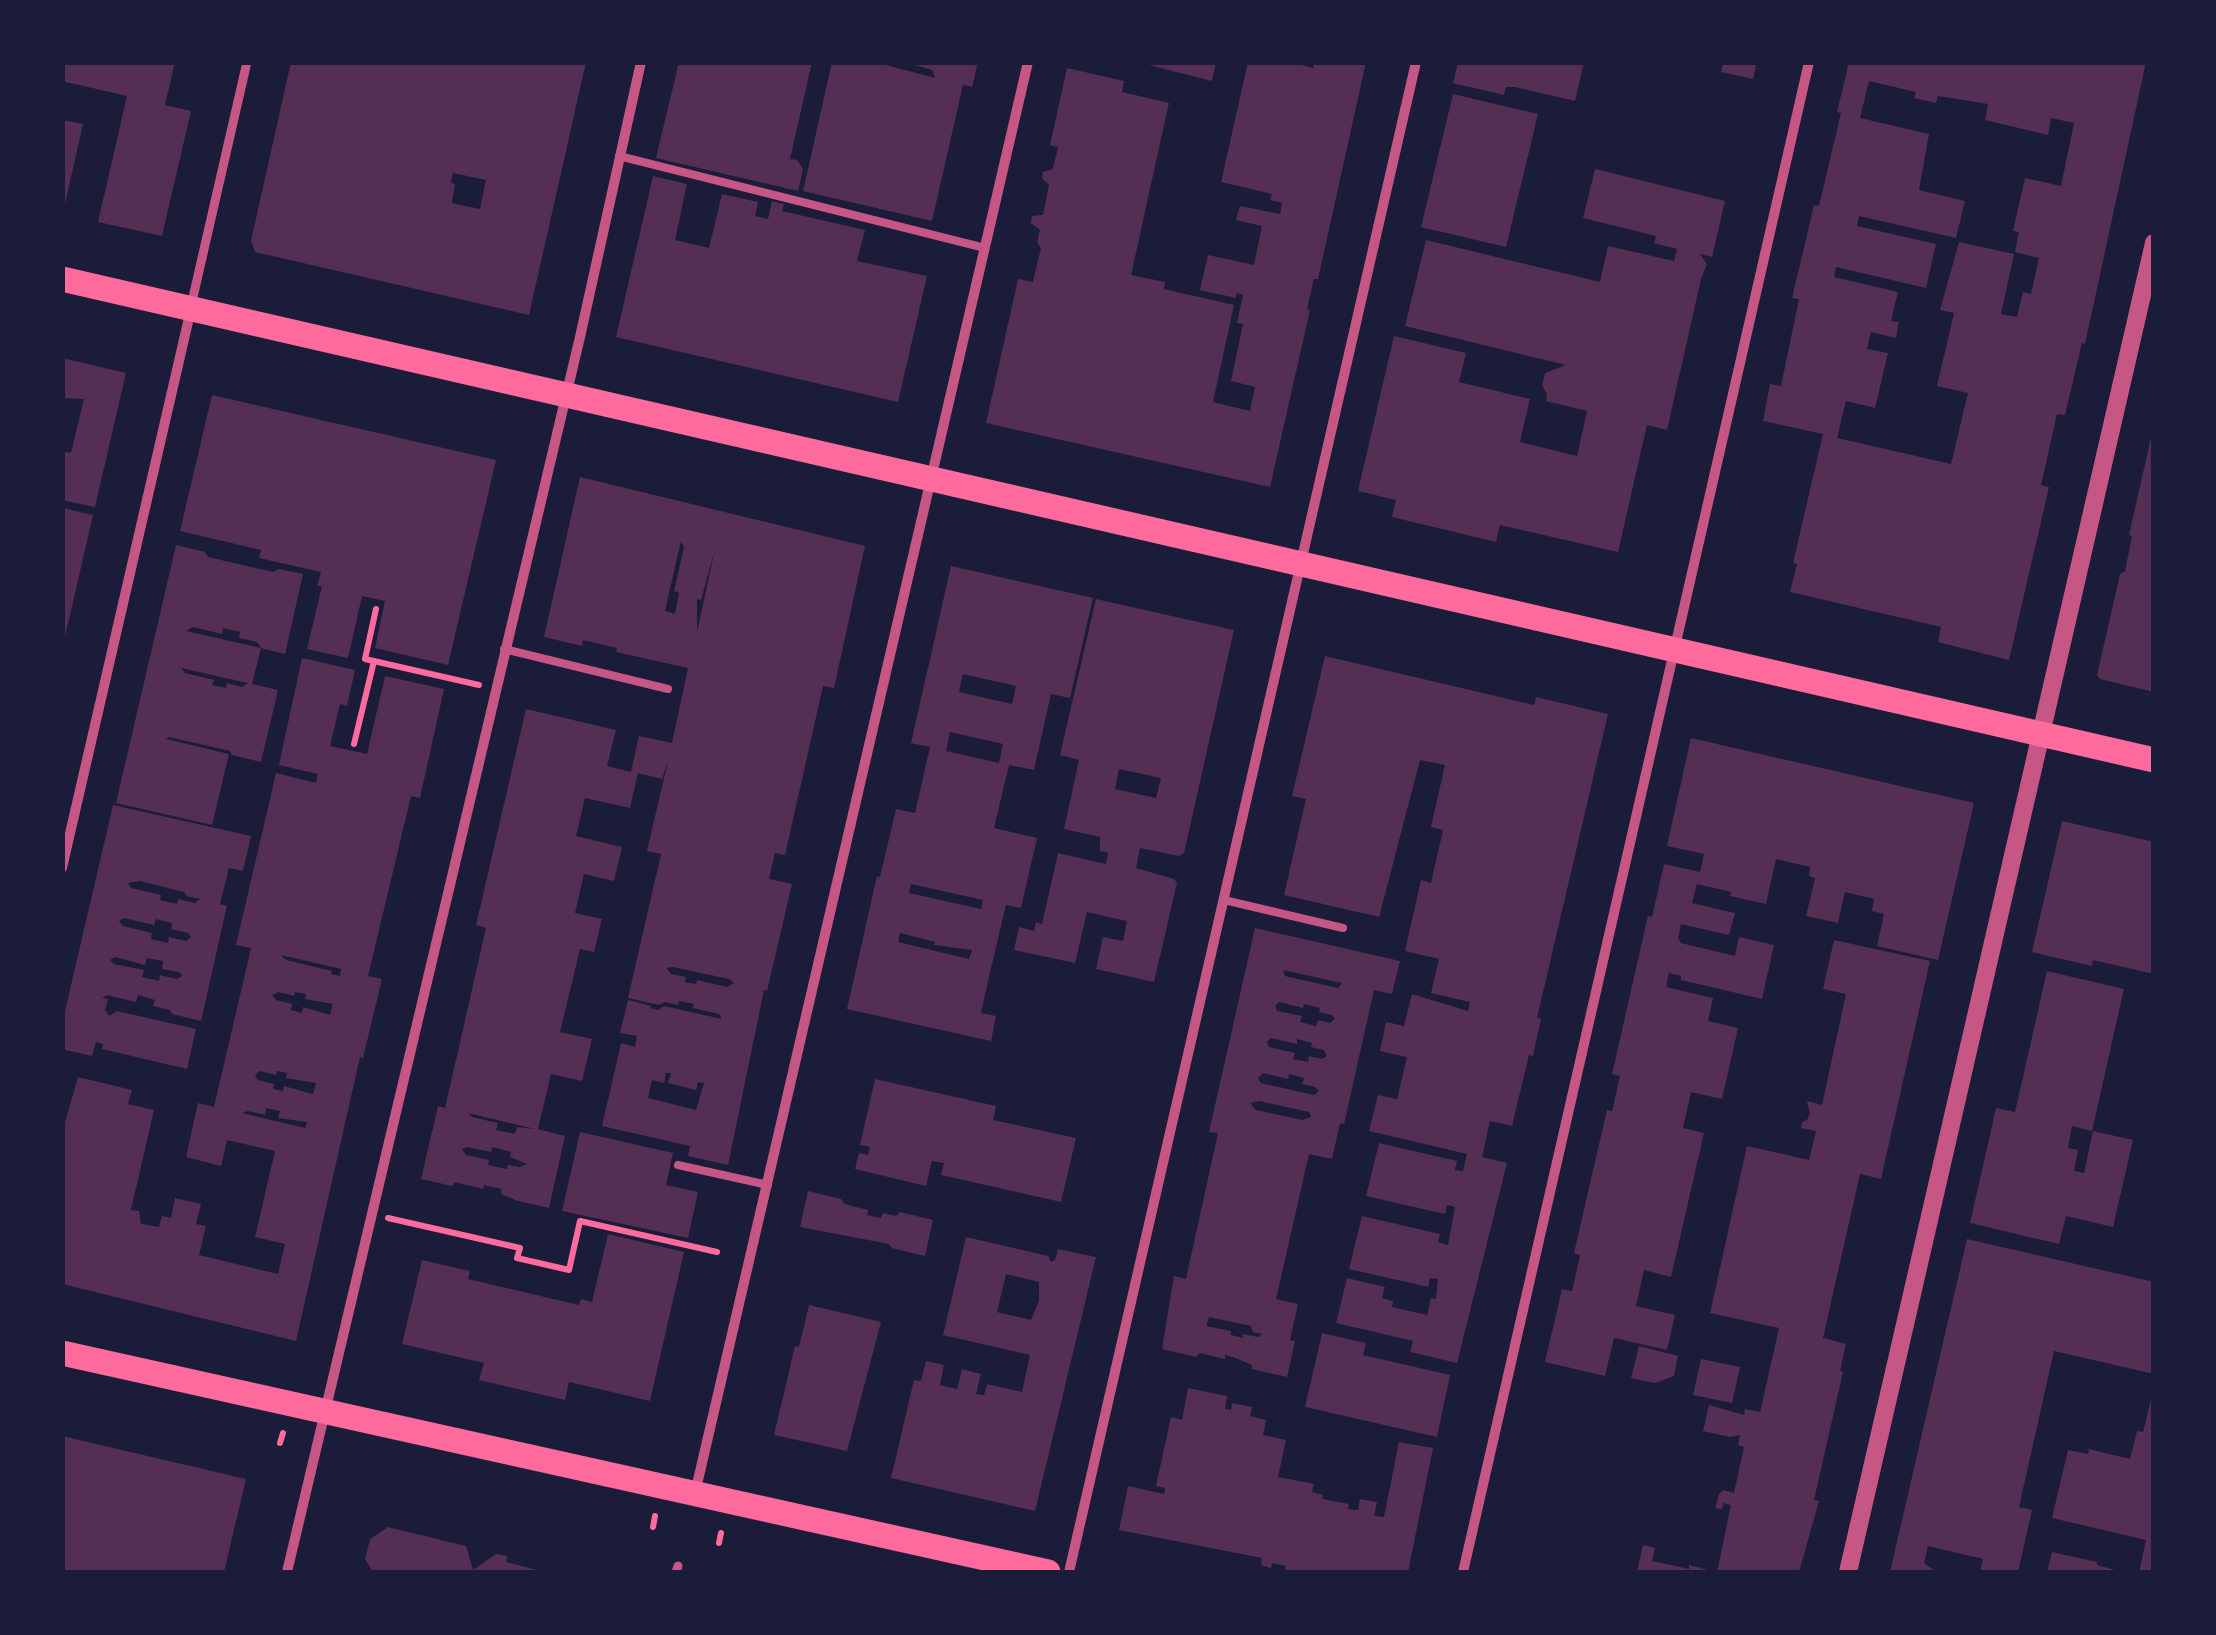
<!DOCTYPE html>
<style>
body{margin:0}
#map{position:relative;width:2216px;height:1635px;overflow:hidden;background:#1b1b3a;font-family:Roboto,sans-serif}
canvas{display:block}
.frame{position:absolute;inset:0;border:65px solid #1b1b3a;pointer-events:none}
</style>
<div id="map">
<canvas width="2216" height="1635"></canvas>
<div class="frame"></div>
</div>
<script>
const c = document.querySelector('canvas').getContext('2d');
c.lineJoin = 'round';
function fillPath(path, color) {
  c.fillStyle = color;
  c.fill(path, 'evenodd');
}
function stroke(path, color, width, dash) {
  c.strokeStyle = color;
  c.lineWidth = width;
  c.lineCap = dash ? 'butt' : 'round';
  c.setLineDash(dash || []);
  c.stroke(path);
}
const building = new Path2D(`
 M62 62H175L165 105 191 111 162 236 98 222 127 96 62 81Z
 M291 62H586L529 315 255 252 251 241ZM453 173 486 180 480 209 452 203 455 184 451 183Z
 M679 62H812L790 159 797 160 803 169 798 191 656 158Z
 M832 62H875L935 78 932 70 905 62H978L972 87 963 85 932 221 803 191Z
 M1137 62H1216L1212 81Z
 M1248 62H1290L1313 68 1314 62H1366L1318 279H1314L1307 309 1310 310 1270 487 986 423 1018 279 1033 282 1041 248 1037 242 1040 230 1031 223 1032 216 1043 215 1049 185 1042 178 1043 172 1053 169 1058 147 1050 145 1067 68 1124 81 1122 92 1169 103 1131 275 1165 282 1164 289 1234 305 1213 402 1250 411 1255 387 1231 381 1243 324 1237 323 1243 295 1237 293 1236 298 1200 290 1208 255 1254 265 1262 226 1236 220 1240 206 1280 214 1282 203 1270 200 1272 194 1221 182Z
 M1458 62H1584L1575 101 1515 87H1506L1504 95 1453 83Z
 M1723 62H1757L1753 79 1721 72Z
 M1849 62H2146L2085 344 2082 343 2065 415 2057 414 2041 485 2049 487 2009 660 1938 642 1941 627 1790 592 1797 564 1793 563 1823 434 1763 421 1770 384 1781 386 1799 299 1792 298 1814 205 1819 206 1841 113 1837 112ZM1869 81 1916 92 1914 98 1936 103 1938 96 1988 104 1985 120 2048 135 2051 118 2074 123 2061 186 2025 178 2013 231 2019 232 2015 252 2039 258 2031 294 2023 292 2017 317 2001 314 2014 254 1959 242 1940 310 1954 313 1937 386 1968 393 1951 464 1837 438 1846 401 1875 408 1888 353 1867 349 1871 332 1896 338 1899 322 1891 321 1898 292 1834 277 1836 267 1926 288 1936 244 1857 226 1859 216 1956 238 1965 201 1919 190 1929 134 1860 118Z
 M1453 94 1538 114 1506 247 1421 227Z
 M62 120 83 124 64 208H62Z
 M1595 169 1725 201 1712 257 1700 254 1707 264 1701 279 1667 430 1647 425 1618 552 1500 525 1496 542 1392 517 1396 500 1358 491 1394 336 1466 353 1459 382 1530 399 1520 442 1577 456 1587 411 1546 401 1547 394 1542 385 1545 373 1566 365 1405 326 1426 240 1600 282 1608 246 1674 261 1677 249 1654 243 1656 236 1583 218Z
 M653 176 687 184 675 240 709 248 722 194 758 202 755 216 768 219 772 201 784 204 782 211 865 230 857 261 927 276 898 402 616 337Z
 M62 358 126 373 95 507 62 500V451L71 453 84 399 62 398Z
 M212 395 496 460 448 665 375 648 385 601 362 596 348 658 307 649 322 586H317L321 572 259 558 261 550 180 531Z
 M2152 433H2154V692L2100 679 2097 675 2120 574 2125 571 2132 536 2129 535Z
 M580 477 865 546 834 688 823 686 785 855 775 853 769 879 792 884 767 991 764 990 728 1165 688 1156 690 1146 602 1126 621 1043 635 1047 637 1036 620 1033 628 1000 651 1006 650 1008 658 1010 664 1006 722 1019 719 1014 693 1008 694 1004 679 1001 678 1005 665 1002 659 1005 628 998 661 854 647 851 668 761 662 779 638 773 630 808 585 798 576 836 622 847 614 881 584 874 575 913 602 919 594 952 580 949 560 1032 592 1039 582 1081 551 1074 538 1129 565 1136 549 1208 518 1201 501 1194 502 1189 484 1185 483 1189 455 1182 452 1186 421 1179 438 1106 445 1108 486 928 476 925 526 709 616 730 607 766 631 772 639 736 672 743 688 668 616 652 617 648 583 640 582 646 544 637ZM681 541 684 547 674 591 679 593 675 614 665 611ZM715 549 697 632V599L701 600ZM673 967 729 979 734 983 727 987 697 980 696 984 685 982 686 977 671 974 666 968ZM666 1073H671L668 1083 696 1090 698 1082 704 1083 696 1110 648 1098 652 1080 664 1083ZM468 1113 535 1129 517 1127 515 1134 496 1130 498 1123 472 1117ZM468 1147 491 1152 492 1147 511 1152 510 1157 527 1164 520 1167 508 1165 507 1169 488 1165 489 1160 466 1155 462 1149Z
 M62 508 93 515 64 641H62Z
 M176 545 205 552 208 557 273 572 279 569 303 574 285 654 261 648 252 684 278 690 261 762 232 755 230 751 169 737 166 739 229 754 212 825 116 803ZM193 627 222 634 223 628 240 632 239 638 257 642 261 648 186 631ZM181 668 248 683 242 687 227 683 226 688 212 685 214 680 185 673Z
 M951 566 1093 598 1070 698 1051 694 1034 770 1009 765 994 828 1037 838 1021 908 1006 905 992 964 981 1013 996 1016 991 1041 847 1009 877 876 880 877 896 809 915 813 930 747 911 743ZM963 674 1016 686 1012 704 959 692ZM950 732 1003 744 999 763 946 751ZM911 884 983 900 981 909 909 893ZM900 933 935 942 934 945 972 950 969 959 898 942Z
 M1096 599 1234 630 1184 853 1179 856 1140 848 1136 868 1174 879 1177 883 1154 982 1096 969 1103 937 1123 941 1127 921 1087 912 1075 963 1014 950 1019 927 1034 931 1036 922 1042 924 1058 853 1106 864 1108 853 1100 851V837L1064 829 1079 760 1060 755ZM1119 769 1161 778 1156 798 1115 789Z
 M1325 656 1534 705 1536 697 1608 714 1537 1018 1541 1019 1533 1056 1529 1055 1512 1126 1490 1121 1482 1157 1507 1163 1457 1363 1410 1352 1413 1341 1336 1323 1347 1278 1385 1287 1382 1298 1393 1301 1392 1307 1427 1315 1431 1298 1436 1299 1438 1279 1430 1278 1428 1287 1349 1269 1362 1216 1440 1234 1438 1242 1448 1245 1455 1207 1447 1205 1445 1214 1366 1196 1379 1143 1457 1161 1455 1170 1463 1171 1467 1154 1369 1131 1378 1095 1397 1099 1407 1057 1380 1051 1386 1022 1404 1026 1412 994 1468 1011 1470 1002 1431 993 1439 959 1405 951 1421 880 1431 883 1443 830 1431 827 1445 765 1420 760 1379 917 1284 895 1306 799 1292 796Z
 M302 658 355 670 347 706 340 704 330 746 367 754 385 676 444 689 420 798 411 796 368 976 382 979 363 1058 360 1057 296 1341 62 1284V1133L78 1077 132 1090 128 1104 154 1110 131 1210 139 1211 141 1224 159 1227 162 1216 171 1218 175 1198 201 1204 196 1224 206 1226 199 1255 278 1274 285 1244 255 1237 275 1151 227 1140 221 1166 186 1157 198 1103 214 1107 251 948 236 945 276 773 316 783 318 774 279 765ZM281 955 341 969 340 976 331 974 332 971 286 960ZM278 992 294 996 295 992 306 994 305 999 333 1004 330 1015 303 1007 302 1013 291 1010 292 1004 276 1000 272 995ZM260 1071 276 1075 277 1071 287 1073 286 1078 316 1083 313 1094 284 1086 283 1091 273 1089 274 1084 258 1080 255 1075ZM266 1108 280 1111 278 1118 307 1122 305 1128 242 1113 248 1111 265 1115Z
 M1691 738 1974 803 1938 960 1877 946 1884 914 1872 911 1874 899 1845 892 1838 923 1806 916 1815 878 1809 876 1810 867 1776 859 1766 904 1730 896 1731 892 1697 884 1692 903 1735 913 1729 935 1681 924 1678 938 1681 943 1735 956 1739 937 1774 945 1762 999 1681 980V976L1669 973 1666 987 1713 998 1708 1021 1738 1028 1722 1099 1691 1092 1683 1128 1704 1133 1671 1277 1644 1270 1636 1306 1675 1315 1667 1350 1614 1338 1605 1376 1545 1362 1562 1289 1572 1291 1580 1255 1574 1253 1607 1110 1612 1111 1620 1076 1612 1074 1648 916 1652 917 1664 864 1700 872 1704 854 1667 846Z
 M113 805 251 836 243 871 229 868 220 904 227 906 201 1021 172 1014 170 1010 153 1006 155 1000 138 995 136 1002 107 995 102 998 108 999 105 1010 109 1016 117 1011 196 1029 187 1069 102 1049 103 1044 96 1042 92 1056 62 1049V1024ZM140 881 184 892 187 896 200 899 195 903 178 899 177 904 160 900 161 895 131 888 128 883ZM124 918 154 925 156 919 172 923 171 929 188 933 191 937 186 941 169 937 168 943 151 939 152 933 123 926 119 921ZM115 957 145 965 147 958 163 961 162 969 179 972 182 976 177 979 160 975 159 981 142 977 144 970 114 964 110 960Z
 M2062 821 2154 842V974L2093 960 2092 966 2032 952Z
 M1255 928 1400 961 1392 994 1374 990 1344 1124 1340 1123 1332 1159 1309 1154 1276 1299 1298 1304 1290 1340 1295 1341 1287 1377 1252 1369V1365L1233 1357 1225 1355V1359L1200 1353 1196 1357 1162 1349 1174 1276 1186 1279 1218 1133 1209 1132ZM1283 970 1342 983 1338 988 1285 976ZM1279 1002 1303 1008 1304 1004 1320 1008 1319 1012 1332 1015 1335 1019 1330 1023 1318 1020 1316 1026 1300 1022 1302 1016 1277 1011 1275 1006ZM1271 1038 1297 1044V1039L1312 1043 1311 1047 1324 1050 1327 1056 1322 1059 1309 1056 1308 1062 1293 1059 1295 1053 1269 1047 1267 1042ZM1263 1073 1288 1079 1289 1074 1304 1078 1302 1084 1315 1087 1319 1091 1314 1095 1261 1083 1258 1078ZM1259 1101 1309 1112 1311 1117 1302 1120 1256 1110 1250 1103ZM1209 1317 1251 1326 1253 1332 1262 1334 1258 1337 1243 1334V1338L1231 1335V1331L1206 1326Z
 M1834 940 1930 961 1881 1179 1860 1174 1823 1338 1846 1344 1840 1371 1843 1372 1814 1500 1819 1501 1799 1572H1717L1731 1505 1723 1503 1722 1509 1715 1508 1719 1494 1724 1490 1734 1493 1744 1447 1738 1445 1740 1435 1730 1437 1703 1431 1709 1405 1744 1415 1745 1409 1760 1412 1779 1328 1710 1313 1747 1146 1809 1160 1816 1131 1801 1128 1802 1122 1807 1120 1810 1113 1807 1101 1822 1105 1846 994 1823 989Z
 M2047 971 2124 989 2092 1131 2072 1126 2068 1148 2078 1150 2074 1171 2084 1173 2093 1131 2133 1140 2113 1227 2066 1216 2059 1244 1970 1223 1996 1108 2015 1112Z
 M875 1079 996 1106 993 1120 1076 1138 1061 1202 941 1175 944 1163 932 1161 926 1186 855 1169 859 1153 868 1155 870 1147 860 1145Z
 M580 1132 673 1153 666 1185 698 1192 688 1238 562 1211Z
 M808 1191 841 1199 844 1204 868 1210 867 1215 881 1218 883 1213 896 1216 900 1212 933 1220 925 1256 892 1248 889 1244 800 1227Z
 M608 1234 684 1252 650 1401 569 1382 565 1400 479 1380 484 1363 402 1344 422 1260 470 1271 468 1279 579 1305 581 1299 592 1302Z
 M966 1237 1048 1256 1051 1262 1055 1260 1058 1249 1096 1257 1035 1511 891 1478 914 1380 921 1381 926 1361 944 1365 940 1385 957 1389 962 1369 981 1374 976 1394 984 1395 987 1384 1022 1392 1030 1355 943 1335ZM1006 1274 1039 1282V1301L1031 1320 997 1312Z
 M1967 1239 2154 1282V1374L2054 1351 2019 1507 2032 1510 2018 1572H1980L1983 1559 1928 1546 1924 1563 1936 1572H1890Z
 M809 1305 881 1322 847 1451 774 1435 795 1346 799 1347Z
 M1322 1333 1366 1343 1363 1355 1450 1375 1437 1437 1305 1407Z
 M1639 1346 1678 1356 1674 1376 1655 1383 1631 1378Z
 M1701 1359 1740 1367 1732 1403 1693 1395Z
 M1188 1388 1227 1396 1225 1409 1231 1410 1232 1403 1252 1407 1250 1416 1266 1420 1263 1435 1286 1440 1278 1477 1314 1484 1312 1492 1323 1495 1322 1499 1349 1504 1348 1509 1358 1510 1360 1499 1377 1502 1374 1516 1384 1517 1399 1442 1433 1448 1408 1572H1285L1286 1566 1272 1563 1271 1568 1261 1565 1262 1558 1119 1530 1128 1486 1164 1494 1165 1488 1156 1486 1171 1417 1182 1420Z
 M2152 1395 2154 1572H2139L2146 1540 2052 1518 2068 1450 2088 1454 2089 1449 2130 1459 2137 1431 2143 1432Z
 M62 1436 246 1479 224 1572H62Z
 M388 1527 466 1546 473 1570 496 1554 507 1556 506 1562 545 1572H373L365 1559 370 1539Z
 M1643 1545 1655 1548 1652 1561 1689 1569V1565L1716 1572H1637Z
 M2052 1552 2097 1562V1565L2122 1572H2047Z`);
const path = new Path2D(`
 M376 609 365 659 479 685
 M354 744 374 661
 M388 1218 520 1248 517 1258 569 1270 580 1221 717 1252
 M280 1443 283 1433
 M653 1527 655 1516
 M719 1543 721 1533`);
const service = new Path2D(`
 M619 156 985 248
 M504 649 668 689
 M1224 900 1343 928
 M678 1165 768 1185`);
const pedestrian = new Path2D(`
 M191 306 247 62
 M676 1572 678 1566`);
const minor = new Path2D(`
 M62 868 191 309
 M695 1493 1028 62
 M287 1572 580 337 641 62
 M1069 1572 1416 62
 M1463 1572 1809 62`);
const tertiary = new Path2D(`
 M1848 1572 2154 243`);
const primary = new Path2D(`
 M62 279 2154 760
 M62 1353 1048 1572`);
fillPath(building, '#542f53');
stroke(path, '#ff6b9d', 6);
stroke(service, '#c65784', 8);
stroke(pedestrian, '#c65784', 9);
stroke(minor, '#c65784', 10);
stroke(tertiary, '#c65784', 18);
stroke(primary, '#ff6b9d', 25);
</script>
